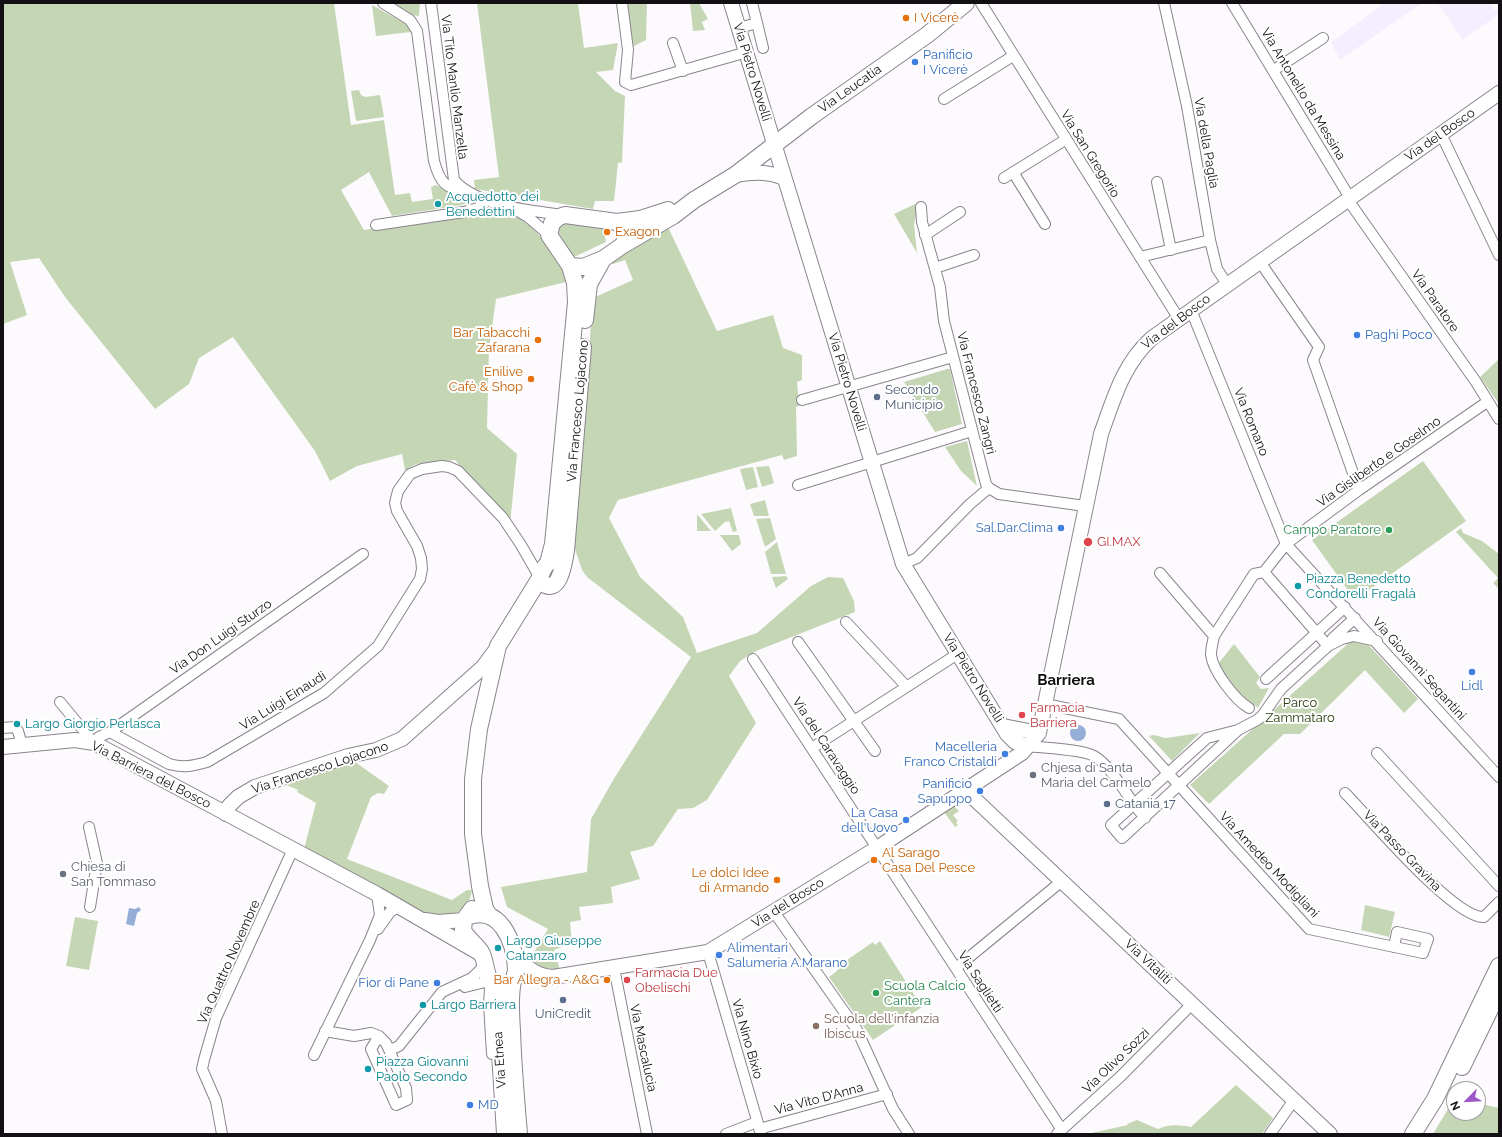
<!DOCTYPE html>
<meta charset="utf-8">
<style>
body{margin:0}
#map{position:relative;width:1502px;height:1137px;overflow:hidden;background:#fdfafe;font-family:Raleway,sans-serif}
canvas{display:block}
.frame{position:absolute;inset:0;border:4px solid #131014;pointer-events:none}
.north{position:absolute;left:1446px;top:1081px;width:40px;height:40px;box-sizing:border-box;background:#fff;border:1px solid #a19fa1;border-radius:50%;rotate:246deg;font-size:11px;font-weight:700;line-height:16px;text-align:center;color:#131014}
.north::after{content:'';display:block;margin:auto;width:14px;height:18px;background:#9f56c9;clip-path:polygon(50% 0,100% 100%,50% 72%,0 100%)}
</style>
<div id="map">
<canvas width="1502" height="1137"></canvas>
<div class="frame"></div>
<div class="north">N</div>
</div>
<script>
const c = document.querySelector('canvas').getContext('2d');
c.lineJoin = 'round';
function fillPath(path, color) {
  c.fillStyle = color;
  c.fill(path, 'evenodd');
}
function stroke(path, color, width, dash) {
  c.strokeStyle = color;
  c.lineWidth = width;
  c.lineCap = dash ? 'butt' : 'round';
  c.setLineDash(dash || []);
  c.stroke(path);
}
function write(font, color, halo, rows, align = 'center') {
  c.font = font + ' Raleway,sans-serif';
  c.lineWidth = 4;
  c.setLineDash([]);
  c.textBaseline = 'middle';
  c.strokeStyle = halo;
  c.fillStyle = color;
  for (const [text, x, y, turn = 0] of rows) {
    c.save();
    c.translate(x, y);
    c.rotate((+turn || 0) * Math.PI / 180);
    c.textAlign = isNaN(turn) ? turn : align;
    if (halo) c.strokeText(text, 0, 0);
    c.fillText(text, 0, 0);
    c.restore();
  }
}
const medical = new Path2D(`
 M1380 3H1422L1340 60 1331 42 1382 5Z
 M1437 3H1493L1491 5 1494 10 1499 9V14L1463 40Z`);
const green = new Path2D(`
 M3 3H334L351 125 384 120 395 195 410 193 412 202 433 199 431 187 436 185 452 193 470 198V201L462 205 392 216 369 172 341 190 364 230 463 214 509 212 530 226 540 236 561 264 566 275V282L496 299 489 349 487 428 517 454 510 524 455 460 416 464 405 470 402 454 357 466 330 481 315 451 233 337 199 358 189 384 155 409 65 297 39 258 10 262 27 315 3 324Z
 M391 3H420L419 16 412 15Z
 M477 3H578L584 48 618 43 613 70 596 72 615 91 625 96 622 162 618 163 614 201H595L593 209 475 189 474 180 499 177Z
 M626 3H647L646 40 632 47Z
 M690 3H699L708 19 702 22 705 30 693 31Z
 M372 5 408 25 411 32 376 36Z
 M359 90 361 95 365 97 380 95 384 117 356 121 351 91Z
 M915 204 917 209 914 225 917 253 894 214Z
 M566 223 603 227 606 242 574 257 557 234 560 225Z
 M668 227 717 331 773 315 783 348 802 355V380L797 382 799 406 796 407 797 456 784 460 782 455 618 500 609 518 640 577 683 617 697 653 757 633 811 586 828 577 843 578 854 601 855 612 756 651 740 661 729 676 756 723 707 800 693 808 678 809 653 846 630 852 640 879 611 887 613 903 579 907 581 920 570 922 572 943 554 950 560 970 544 969 530 959 548 929 507 907 501 887 587 872 591 819 615 777 691 657 587 577 582 570 574 546 593 298 633 280 625 260 613 264 611 261Z
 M1499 359V404L1480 377Z
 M947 369H950L962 424 935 432 904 382Z
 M967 441 976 482 977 486 961 471 945 447Z
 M1423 461 1466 521 1355 600 1312 540Z
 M769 466 774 483 762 487 756 467Z
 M753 467 758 487 746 490 740 469Z
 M765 500 769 516H754L750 504Z
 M731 508 737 531 733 532 729 521 725 522 715 531 701 514Z
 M697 514 711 531H697Z
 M770 518 776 539 765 547 756 519Z
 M1461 528 1463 533 1482 541 1499 554V589L1493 583 1498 578 1456 532Z
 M720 535H739L741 544 732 551Z
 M777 542 786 574H771L765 552Z
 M786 576 788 579 776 588 772 577Z
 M1351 641 1367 643 1418 699 1404 713 1365 670 1300 734H1284L1209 804 1190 785Z
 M1234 644 1260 677 1256 683 1261 689 1269 688 1258 708 1253 704 1250 706 1240 699 1218 664Z
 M1200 733 1172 761 1149 736 1154 735 1166 738Z
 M355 762 389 786 384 794 378 793 371 797 347 859 452 900 467 890H472C468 918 445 917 423 912L304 849 316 803 297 792 298 790 282 783Z
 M954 806 959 811 953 815 958 821 956 822 958 825 955 827 944 812Z
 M1365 905 1395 912 1389 937 1361 930Z
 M75 917 98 921 89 970 66 966Z
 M880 941 922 1007 873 1040 829 977 838 970 837 967 873 942 875 945Z
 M1236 1085 1273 1118 1262 1134H1087L1128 1125 1127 1124 1137 1120 1158 1129C1169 1124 1180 1125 1191 1127Z
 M1454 1099V1113H1478V1103L1499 1108V1134H1433Z`);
const water = new Path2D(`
 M1070 733a8 8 0 1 1 16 0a8 8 0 1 1-16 0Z
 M139 907 141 910 137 913 134 926 126 924 129 908 135 909Z`);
const street = new Path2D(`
 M383 3 410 20 417 31 434 161C440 183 445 188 467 192
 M431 3 454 180C476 206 532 211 564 215
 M622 3 628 50 625 82 631 85 747 52
 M981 3 1179 319
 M1164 3 1187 106 1210 240 1217 269 1227 284
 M1232 3 1347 193 1348 200 1476 382 1499 419
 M757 23 763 48
 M739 28 757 23 752 3
 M673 43 683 71
 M1274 70 1323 38
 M944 99 1013 56
 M1441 134 1499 255
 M1013 172 1045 224
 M1004 178 1065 140
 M1157 182 1171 250
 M921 207 922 222 940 287 944 321 986 484 989 488 999 494 1085 506
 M514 209 528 217 549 235
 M376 225 464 212 478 208 487 201
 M925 235 960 212
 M1140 257 1210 240
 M1260 262 1319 347 1313 360 1359 490
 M935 268 974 255
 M1191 310 1286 544 1499 777
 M802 400 953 357
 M798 485 972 431
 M903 564 917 558 970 504 989 488
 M1160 573 1214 636 1254 574 1264 572
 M846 622 906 686
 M1214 636C1213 642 1211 648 1211 655 1213 671 1235 700 1249 708
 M798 642 875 751
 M1329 645 1333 638 1355 618
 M1328 646 1264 572 1286 544 1294 538 1359 490 1487 402
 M753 659 1062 1130
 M1266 679 1345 607
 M60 702 94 743 99 737 110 732 363 554
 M1045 704 1119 719 1309 929 1423 953 1428 939 1397 932 1394 947
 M3 728 14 727 18 731 22 745
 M1238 730 1122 838 1111 825 1207 738 1238 730 1257 720 1262 716 1281 689 1328 646 1342 639 1354 636 1377 641
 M110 732 169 764C183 768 193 766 207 762L324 693 378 646 420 579 422 569 421 558 417 546 397 511 395 503 398 491 410 474 422 469 442 466 449 467 458 471 503 518 521 545 540 578
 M1028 746C1043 748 1082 749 1094 756 1113 767 1129 801 1145 818
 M812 748 959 653
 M1377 753 1499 886
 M1345 793C1369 817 1454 919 1484 917L1499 902
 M89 827 97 863 90 907
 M774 912 857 1030 893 1109 909 1134
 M378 929 390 912 398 907
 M708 952 761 1134
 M614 968 647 1134
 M956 968 1062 881
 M465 987 489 981
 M490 988 489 1004 492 1054
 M325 1031 354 1036 371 1033 379 1036 386 1043 406 1088 407 1100 396 1105 371 1049 379 1036
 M390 1050 399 1046 442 992 472 978 485 965
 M314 1055 370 940 380 915 377 894
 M759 1129 887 1094
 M222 1134 216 1101 202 1069 204 1060 216 1018 293 849
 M726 1134 757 1122
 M1057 1134 1121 1076 1192 1004
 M1270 1134 1294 1100`);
const secondary = new Path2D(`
 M731 3 903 564 1007 734 1015 742 1028 746
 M735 175C753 172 767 171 784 178
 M1003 726 1039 733
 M3 747 75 740 94 743 377 894 479 953
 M965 790 1330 1134
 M226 814 229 806 238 797 255 787 348 756 376 750 402 739 483 667 497 648
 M425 920 438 922 464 920
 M512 949C523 964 533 976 553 977L708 952 877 848 1022 753 1039 733 1101 434C1114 398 1123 364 1152 338L1499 93`);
const primary = new Path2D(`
 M617 222 640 219 668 210
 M570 266 583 267 603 259 623 245 673 216 694 200 735 175 812 116 927 35 966 3
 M585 320 589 284 603 259
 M548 563 553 544 576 302 575 283 570 266 549 235 552 223 559 217 565 215 617 222 626 231V237L623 245
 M563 566C555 550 538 569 541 582 560 598 564 561 566 551L583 347
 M472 909 464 920 463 930C467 939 476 944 481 952 488 963 484 992 505 986
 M489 915 485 909 480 886 473 834V779L479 729 498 646 540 578
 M467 917C500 903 515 943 516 969 516 974 514 977 513 981 510 994 511 1016 512 1030 513 1065 516 1099 519 1134
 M496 986 505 1134
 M1462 1067 1499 991
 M1413 1134 1435 1099 1499 966`);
const markers = [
 [906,18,4,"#e8710a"],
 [915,62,4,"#3f7fe0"],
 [438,204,4,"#0f9aa8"],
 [607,232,4,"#e8710a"],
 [1357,335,4,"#3f7fe0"],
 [538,340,4,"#e8710a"],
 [531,379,4,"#e8710a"],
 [877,397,4,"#5c6f8a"],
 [1061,528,4,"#3f7fe0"],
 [1389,530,4,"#2e9e5b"],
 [1088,542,5,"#e0444e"],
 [1298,586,4,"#0f9aa8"],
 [1472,672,4,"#3f7fe0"],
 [1022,715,4,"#e0444e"],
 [17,724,4,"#0f9aa8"],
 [1005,754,4,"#3f7fe0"],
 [1033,775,4,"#6b7280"],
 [980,791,4,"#3f7fe0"],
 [1107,804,4,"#5c6f8a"],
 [906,820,4,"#3f7fe0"],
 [874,860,4,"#e8710a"],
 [63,874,4,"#6b7280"],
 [777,880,4,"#e8710a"],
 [498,948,4,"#0f9aa8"],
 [719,955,4,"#3f7fe0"],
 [607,980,4,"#e8710a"],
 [627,980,4,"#e0444e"],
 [437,983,4,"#3f7fe0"],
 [876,993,4,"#2e9e5b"],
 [563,1000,4,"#5c6f8a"],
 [423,1005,4,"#0f9aa8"],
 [816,1026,4,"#8d6e63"],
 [368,1069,4,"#0f9aa8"],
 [470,1105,4,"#3f7fe0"]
];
const foodNames = [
 ["I Vicerè",914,18,"left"],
 ["Exagon",615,232,"left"],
 ["Bar Tabacchi",530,333],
 ["Zafarana",530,348],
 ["Enilive",523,372],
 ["Cafè & Shop",523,387],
 ["Al Sarago",882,853,"left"],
 ["Casa Del Pesce",882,868,"left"],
 ["Le dolci Idee",769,873],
 ["di Armando",769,888],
 ["Bar Allegra - A&G",599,980]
];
const shopNames = [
 ["Panificio",923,55,"left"],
 ["I Vicerè",923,70,"left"],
 ["Paghi Poco",1365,335,"left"],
 ["Sal.Dar.Clima",1053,528],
 ["Lidl",1472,686,"center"],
 ["Macelleria",997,747],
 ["Franco Cristaldi",997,762],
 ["Panificio",972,784],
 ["Sapuppo",972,799],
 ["La Casa",898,813],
 ["dell'Uovo",898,828],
 ["Alimentari",727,948,"left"],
 ["Salumeria A.Marano",727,963,"left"],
 ["Fior di Pane",429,983],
 ["MD",478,1105,"left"]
];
const streetNames = [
 ["Via Pietro Novelli",752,72,73],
 ["Via Tito Manlio Manzella",454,87,83],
 ["Via Leucatia",850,89,-35],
 ["Via Antonello da Messina",1303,94,59],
 ["Via del Bosco",1440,135,-35],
 ["Via della Paglia",1206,143,80],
 ["Via San Gregorio",1090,154,58],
 ["Via Paratore",1435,301,55],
 ["Via del Bosco",1176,322,-37],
 ["Via Pietro Novelli",847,382,73],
 ["Via Francesco Zangrì",976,393,76],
 ["Via Francesco Lojacono",578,411,-85],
 ["Via Romano",1251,422,68],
 ["Via Gisliberto e Goselmo",1379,462,-35],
 ["Via Don Luigi Sturzo",221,637,-35],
 ["Via Giovanni Segantini",1419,669,48],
 ["Via Pietro Novelli",973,678,58],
 ["Via Luigi Einaudi",283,701,-32],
 ["Via del Caravaggio",826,746,57],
 ["Via Francesco Lojacono",320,768,-18],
 ["Via Barriera del Bosco",151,775,27],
 ["Via Passo Gravina",1402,851,46],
 ["Via Amedeo Modigliani",1269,865,47],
 ["Via del Bosco",788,903,-32],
 ["Via Quattro Novembre",229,962,-66],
 ["Via Vitaliti",1148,962,43],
 ["Via Saglietti",980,982,57],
 ["Via Nino Bixio",747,1039,74],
 ["Via Mascalucia",643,1048,78],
 ["Via Etnea",500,1060,-94],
 ["Via Olivo Sozzi",1116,1061,-44],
 ["Via Vito D'Anna",819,1099,-15]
];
const cultureNames = [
 ["Acquedotto dei",446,197],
 ["Benedettini",446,212],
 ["Piazza Benedetto",1306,579],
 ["Condorelli Fragalà",1306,594],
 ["Largo Giorgio Perlasca",25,724],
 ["Largo Giuseppe",506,941],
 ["Catanzaro",506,956],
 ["Largo Barriera",431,1005],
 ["Piazza Giovanni",376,1062],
 ["Paolo Secondo",376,1077]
];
const serviceNames = [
 ["Secondo",885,390],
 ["Municipio",885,405],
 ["Catania 17",1115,804],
 ["UniCredit",563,1014,"center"]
];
const leisureNames = [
 ["Campo Paratore",1381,530],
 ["Scuola Calcio",884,986,"left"],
 ["Cantera",884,1001,"left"]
];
const healthNames = [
 ["GI.MAX",1097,542],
 ["Farmacia",1030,708],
 ["Barriera",1030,723],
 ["Farmacia Due",635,973],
 ["Obelischi",635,988]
];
const parkNames = [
 ["Parco",1300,703],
 ["Zammataro",1300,718]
];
const worshipNames = [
 ["Chjesa di Santa",1041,768],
 ["Maria del Carmelo",1041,783],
 ["Chiesa di",71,867],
 ["San Tommaso",71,882]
];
const educationNames = [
 ["Scuola dell'infanzia",824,1019],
 ["Ibiscus",824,1034]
];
const quarterNames = [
 ["Barriera",1066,680]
];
fillPath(medical, '#f5eeff');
fillPath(green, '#c5d6b5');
fillPath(water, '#94aed7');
stroke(street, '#8a848d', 12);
stroke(secondary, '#8a848d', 16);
stroke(primary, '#8a848d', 18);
stroke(street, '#fff', 10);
stroke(secondary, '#fff', 14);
stroke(primary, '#fff', 16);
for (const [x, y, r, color] of markers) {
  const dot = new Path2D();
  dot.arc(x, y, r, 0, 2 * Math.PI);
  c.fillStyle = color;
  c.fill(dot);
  stroke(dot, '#fff', 1.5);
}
write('13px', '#c56008', '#fff', foodNames, 'right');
write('13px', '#366cbe', '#fff', shopNames, 'right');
write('13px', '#131014', '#fff', streetNames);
write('13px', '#0d838f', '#fff', cultureNames, 'left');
write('13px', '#4e5e75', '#fff', serviceNames, 'left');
write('13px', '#27864d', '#fff', leisureNames, 'right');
write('13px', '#be3a42', '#fff', healthNames, 'left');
write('13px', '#293d0c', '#fff', parkNames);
write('13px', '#5b616d', '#fff', worshipNames, 'left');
write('13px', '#785e54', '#fff', educationNames, 'left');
write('bold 15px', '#131014', '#fff', quarterNames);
</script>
